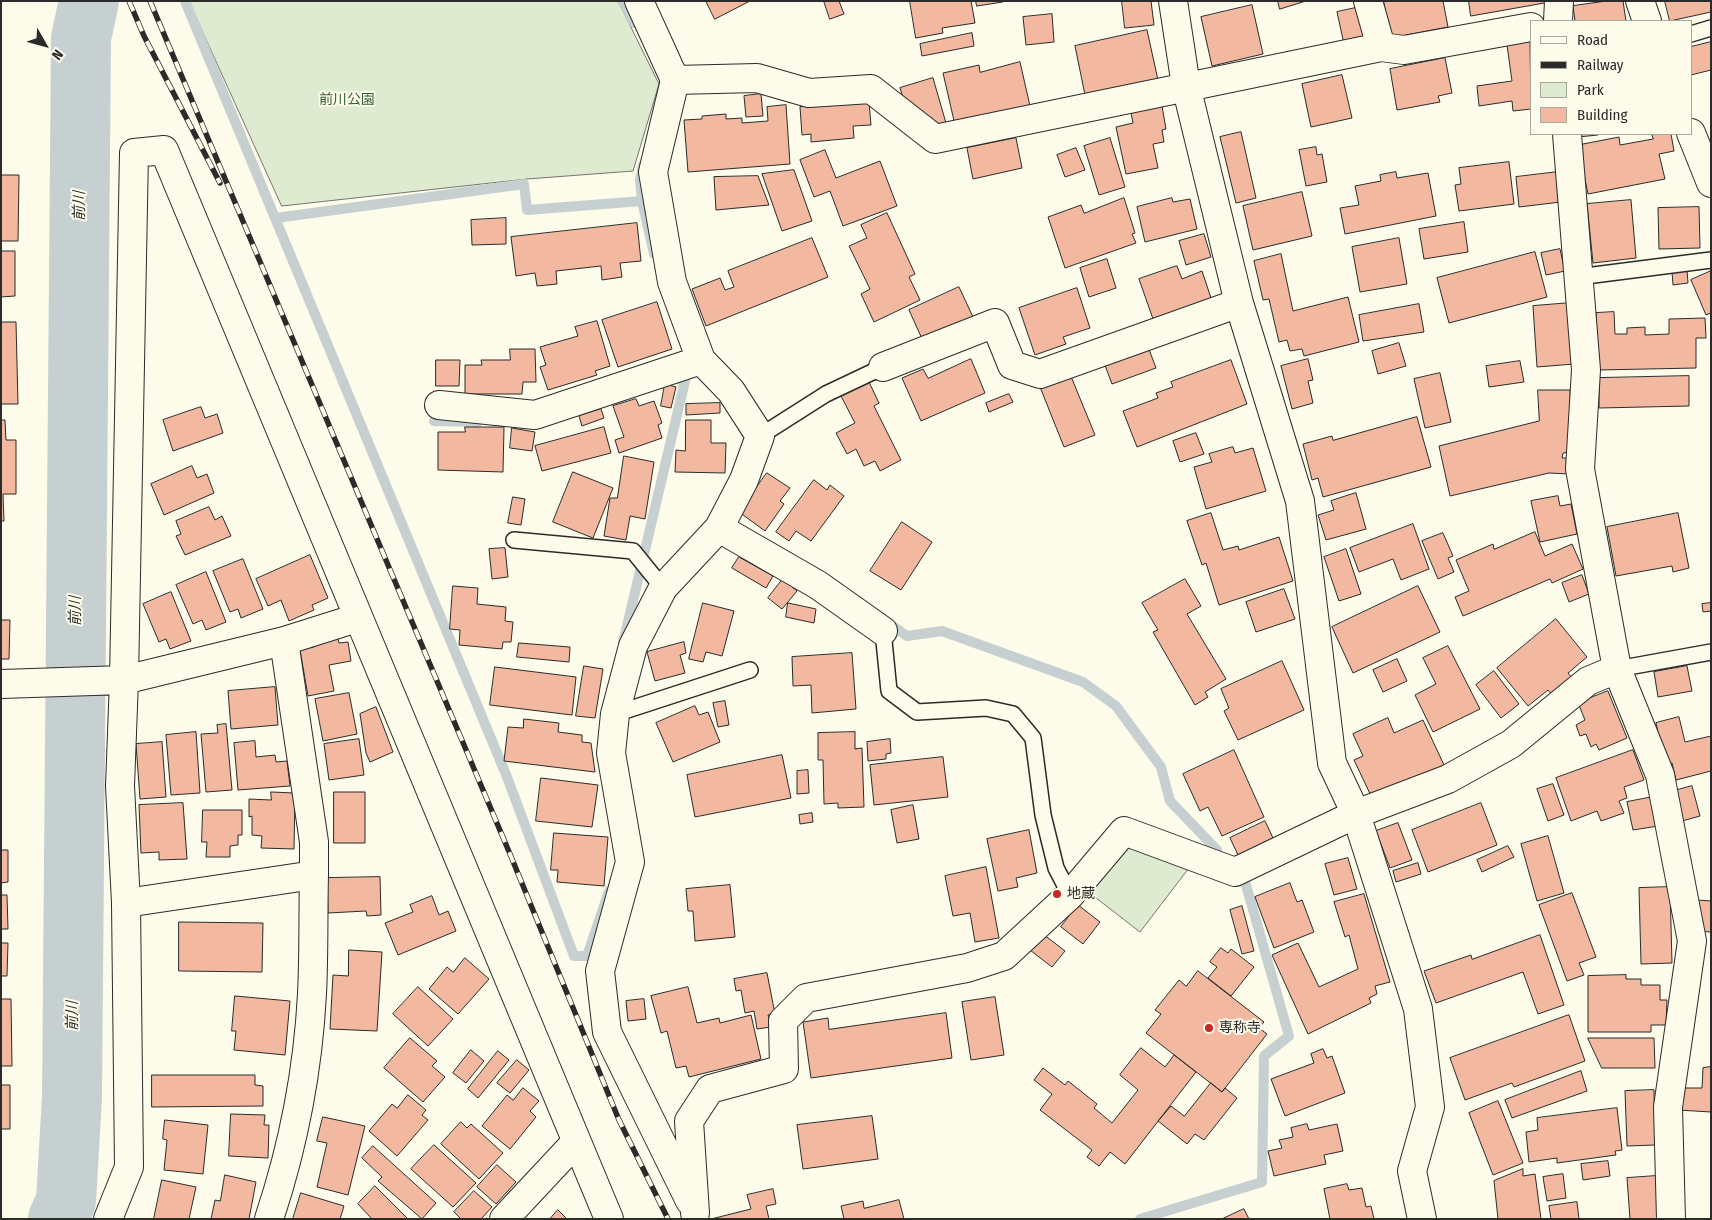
<!DOCTYPE html>
<meta charset="utf-8">
<style>
body{margin:0}
#map{position:relative;width:1712px;height:1220px;overflow:hidden;background:#fdfbea;font-family:"Fira Sans Condensed",sans-serif}
canvas{display:block}
.frame{position:absolute;inset:0;border:2px solid #2b2b2b;pointer-events:none}
.legend{position:absolute;left:1530px;top:20px;width:162px;height:115px;box-sizing:border-box;background:#fdfbea;border:1px solid #a9a89e;margin:0;padding:6px 9px;list-style:none;font-size:15px;color:#2b2b2b}
.legend li{display:flex;align-items:center;gap:10px;height:25px}
.legend b{width:25px;border:1px solid #a9a89e}
.north{position:absolute;left:20px;top:20px;width:50px;height:50px;-webkit-text-stroke:4px #fdfbea;paint-order:stroke;rotate:128deg;font-size:14px;font-weight:700;line-height:20px;text-align:center;color:#2b2b2b}
.north::after{content:'';display:block;margin:auto;width:18px;height:22px;background:#2b2b2b;clip-path:polygon(50% 0,100% 100%,50% 72%,0 100%)}
</style>
<div id="map">
<canvas width="1712" height="1220"></canvas>
<div class="frame"></div>
<ul class="legend">
<li><b style="height:6px;background:#fdfbea"></b>Road</li>
<li><b style="height:6px;background:#2b2b2b"></b>Railway</li>
<li><b style="height:14px;background:#deebd1"></b>Park</li>
<li><b style="height:14px;background:#f2b8a0"></b>Building</li>
</ul>
<div class="north">N</div>
</div>
<script>
const c = document.querySelector('canvas').getContext('2d');
c.lineJoin = 'round';
function fillPath(path, color) {
  c.fillStyle = color;
  c.fill(path, 'evenodd');
}
function stroke(path, color, width, dash) {
  c.strokeStyle = color;
  c.lineWidth = width;
  c.lineCap = dash ? 'butt' : 'round';
  c.setLineDash(dash || []);
  c.stroke(path);
}
function write(font, color, halo, rows, align = 'center') {
  c.font = font + ' "Fira Sans Condensed","Noto Sans JP",sans-serif';
  c.lineWidth = 4;
  c.setLineDash([]);
  c.textBaseline = 'middle';
  c.strokeStyle = halo;
  c.fillStyle = color;
  for (const [text, x, y, turn = 0] of rows) {
    c.save();
    c.translate(x, y);
    c.rotate((+turn || 0) * Math.PI / 180);
    c.textAlign = isNaN(turn) ? turn : align;
    if (halo) c.strokeText(text, 0, 0);
    c.fillText(text, 0, 0);
    c.restore();
  }
}
const green = new Path2D(`
 M189 1H618L659 84 633 171 527 179 282 206Z
 M1127 840 1192 864 1140 932 1087 891Z`);
const stream = new Path2D(`
 M185 1 507 777 574 956H587L609 891
 M623 1 634 23
 M642 201 654 254
 M276 218 524 184 527 210 642 201 640 180 643 165
 M434 421 478 422
 M886 621 907 636 942 631 1083 682 1116 706 1161 767 1170 801 1217 850
 M623 643 685 381 672 378
 M1140 1219 1262 1182 1264 1056 1289 1036 1244 878`);
const river = new Path2D(`
 M58 1219 66 1201 72 1097 81 38 89 1`);
const building = new Path2D(`
 M706 1H750L715 19Z
 M824 1H839L844 14 830 19Z
 M910 1H971L975 23 942 28 943 33 916 38Z
 M976 1H1003V2L977 6Z
 M1122 1H1151L1154 25 1125 28Z
 M1278 1H1306L1280 9Z
 M1384 1H1443L1448 27 1391 38Z
 M1469 1H1549L1550 2 1471 16Z
 M1607 1H1623L1626 21H1575L1573 6Z
 M1665 1H1711V12L1670 21Z
 M1252 5 1263 54 1212 66 1201 17Z
 M1360 7 1368 38 1344 44 1337 12Z
 M1052 14 1054 42 1026 45 1023 17Z
 M1147 30 1158 80 1085 95 1075 46Z
 M972 33 974 46 922 56 920 44Z
 M1530 42 1531 109 1513 111 1512 101 1479 106 1477 86 1512 81 1507 45Z
 M1711 42V70L1691 75V47Z
 M1445 58 1452 93 1438 96 1440 102 1397 110 1390 69Z
 M1020 62 1030 106 955 125 943 73 979 65 980 72Z
 M1342 75 1352 118 1311 127 1302 84Z
 M933 78 946 123 935 127 906 107 900 88Z
 M761 94 763 116 746 117 744 96Z
 M869 102 871 125 853 126 854 138 811 142V134L802 135 800 107Z
 M786 105 790 164 688 172 684 120 702 119V116L726 114V119L742 118V123L768 121 767 107Z
 M1162 106 1166 129 1162 130 1164 142 1153 144 1158 168 1126 174 1116 127 1133 123 1131 113Z
 M1241 132 1256 198 1236 203 1220 137Z
 M1577 134H1598V135L1578 137Z
 M1652 134H1671L1674 151 1659 154 1665 179 1588 194 1578 145 1619 137 1620 145 1653 139Z
 M1016 138 1022 168 973 179 967 148Z
 M1110 138 1125 187 1099 195 1084 146Z
 M1316 147 1317 155 1322 154 1327 182 1306 186 1299 150Z
 M1076 148 1085 170 1065 177 1057 155Z
 M825 150 836 178 880 161 897 206 843 226 830 191 814 197 800 160Z
 M1509 162 1514 204 1459 211 1455 185 1461 184 1459 168Z
 M794 170 812 221 782 231 762 174Z
 M1396 172 1397 178 1428 173 1436 216 1345 234 1340 208 1359 205 1355 186 1381 181 1380 175Z
 M1558 172 1561 202 1519 207 1516 177Z
 M1 175H19L18 241H1Z
 M758 176 769 205 716 210 714 177Z
 M1302 192 1312 236 1253 250 1243 206Z
 M1124 198 1135 233 1132 234 1136 243 1065 268 1048 217 1081 205 1084 213Z
 M1172 198 1173 202 1190 199 1197 229 1145 242 1137 207Z
 M1631 200 1636 258 1593 263 1587 204Z
 M1699 207 1700 248 1659 249 1658 208Z
 M887 213 915 274 909 277 920 300 874 322 861 294 870 289 849 246 867 238 861 225Z
 M506 218V244L472 245 471 220Z
 M1464 222 1468 252 1424 259 1419 229Z
 M637 223 641 261 620 263 622 277 602 280 601 266 556 271 557 284 537 286 535 273 516 276 511 237Z
 M1204 234 1211 257 1186 265 1179 241Z
 M812 238 828 277 706 326 692 289 720 278 725 290 734 287 728 271Z
 M1399 238 1407 284 1360 292 1352 247Z
 M1560 249 1565 271 1546 275 1541 253Z
 M1 251H15V296L1 297Z
 M1535 252 1547 297 1449 323 1437 278Z
 M1281 254 1293 311 1348 297 1359 342 1304 356 1302 349 1290 351 1287 340 1279 342 1269 299 1263 300 1254 261Z
 M1107 259 1116 288 1089 297 1080 268Z
 M1177 266 1182 279 1202 271 1211 298 1153 319 1139 279Z
 M1687 270 1688 283 1673 285 1672 272Z
 M1711 271V313L1706 315 1691 280Z
 M959 287 973 317 923 341 909 310Z
 M1077 288 1090 328 1063 337 1066 344 1035 355 1019 308Z
 M657 302 672 349 618 367 602 320Z
 M1571 303 1574 364 1537 367 1533 306Z
 M1419 304 1424 332 1363 341 1359 315Z
 M1614 312 1615 334H1627V328L1645 327V335L1669 334V319L1705 318 1706 338H1696V368L1598 370 1596 313Z
 M597 321 610 366 595 371 597 375 548 390 540 367 546 365 540 347 578 336 575 327Z
 M1 322H16L18 404H1Z
 M1399 343 1406 366 1378 374 1372 351Z
 M1147 344 1156 368 1112 384 1103 360Z
 M510 349H535L536 382H523L522 394H465V365H482L481 360H510Z
 M971 359 985 393 921 421 902 378 923 369 928 378Z
 M1308 359 1313 380 1308 381 1313 403 1292 409 1281 366Z
 M436 360H460L459 386H436Z
 M1231 360 1247 404 1137 447 1123 411 1158 398 1156 393 1173 387 1171 382Z
 M1520 361 1524 382 1489 387 1486 366Z
 M1440 373 1451 422 1425 428 1414 379Z
 M1070 374 1095 435 1064 447 1040 387Z
 M1689 376V406L1599 408V378Z
 M869 382 879 403 874 406 901 460 880 471 875 461 864 466 856 449 847 454 836 433 855 423 841 396Z
 M665 384 676 387 671 408 661 406Z
 M1538 390H1570L1572 452 1563 453 1562 458H1569V474L1549 473 1450 496 1439 446 1539 421Z
 M1009 394 1013 402 989 412 986 403Z
 M636 399 639 406 654 401 662 423 658 425 662 438 619 453 615 440 624 437 613 406Z
 M720 403V413L686 415V404Z
 M201 407 205 418 217 414 223 433 173 451 163 420Z
 M601 409 604 418 582 426 579 416Z
 M1417 417 1431 467 1323 497 1318 478 1312 480 1303 444 1332 436 1333 440Z
 M1 420H5L6 440H16V494H3L4 521H1Z
 M686 420H711V443H726L725 473 675 472 676 450 685 451Z
 M465 427H504L503 472 438 470V432H465Z
 M604 427 611 453 542 471 535 446Z
 M512 428 535 432 532 451 510 448Z
 M1196 433 1204 454 1180 462 1173 441Z
 M1233 447 1235 453 1253 448 1266 491 1206 509 1194 467 1212 462 1209 454Z
 M624 456 654 462 645 519 630 516 626 540 604 536 610 498H617Z
 M192 466 197 478 207 474 214 493 164 515 151 484Z
 M573 472 613 488 593 538 553 522Z
 M767 473 790 488 780 501 784 504 765 531 739 512Z
 M814 480 827 490 830 485 844 496 811 541 796 531 789 541 776 532Z
 M1356 493 1366 529 1326 540 1318 515 1334 510 1331 501Z
 M1558 496 1560 506 1571 504 1577 534 1540 542 1531 501Z
 M513 497 525 499 521 525 508 523Z
 M209 507 215 520 222 516 231 536 185 555 176 536 181 534 176 521Z
 M1211 513 1223 550 1238 546 1239 550 1279 537 1293 581 1219 605 1206 563 1202 565 1187 521Z
 M1678 513 1689 568 1673 572 1672 566 1616 576 1607 527Z
 M902 522 932 542 901 590 870 571Z
 M1413 524 1429 569 1401 580 1393 559 1359 572 1350 548Z
 M1535 532 1545 556 1572 544 1583 569 1552 583 1550 579 1463 616 1455 597 1469 591 1456 560 1493 544 1494 549Z
 M1443 533 1453 556 1448 558 1454 572 1438 579 1422 541Z
 M505 548 508 577 492 579 489 549Z
 M1346 549 1361 594 1339 601 1324 557Z
 M310 555 328 598 312 605 314 610 289 621 281 600 268 606 256 579Z
 M739 557 773 576 766 588 732 568Z
 M243 559 263 609 241 618 238 609 230 612 213 571Z
 M206 572 226 622 206 630 202 620 193 624 176 585Z
 M1582 575 1589 594 1569 602 1562 583Z
 M783 579 797 591 782 609 768 598Z
 M1185 579 1201 606 1187 614 1226 679 1205 692 1208 697 1195 705 1153 632 1158 630 1142 603Z
 M453 586 478 588 477 604 506 607 505 621 513 622 511 642H503L502 649 459 645 460 630 450 629Z
 M1418 586 1440 632 1353 673 1332 627Z
 M1284 589 1295 619 1256 632 1246 602Z
 M171 592 191 641 170 649 166 639 159 642 143 604Z
 M703 603 734 611 722 656 706 652 703 662 689 659Z
 M788 603 816 609 814 623 786 617Z
 M1711 603V611L1703 612 1702 604Z
 M1556 619 1587 657 1568 673 1573 679 1553 696 1548 690 1528 706 1497 668Z
 M1 620H10L9 659H1Z
 M338 639 339 643 348 642 351 661 329 665 334 691 308 696 300 650 314 647 313 643Z
 M684 642 686 653 680 655 685 673 655 681 647 652Z
 M519 643 570 647 569 662 517 657Z
 M1448 646 1480 709 1433 732 1415 695 1436 684 1423 658Z
 M852 653 856 709 812 713 811 685 793 686 792 657Z
 M1397 659 1407 681 1383 692 1373 670Z
 M1282 661 1304 710 1238 740 1224 711 1229 708 1221 689Z
 M584 666 603 669 595 718 576 716Z
 M1687 666 1692 691 1658 697 1654 672Z
 M495 667 576 677 572 715 490 705Z
 M1494 671 1519 704 1501 718 1476 685Z
 M275 687 278 725 231 729 228 691Z
 M1608 691 1627 738 1599 750 1596 744 1591 747 1586 734 1580 736 1576 725 1585 720 1578 703Z
 M349 693 357 734 323 741 315 699Z
 M725 701 729 725 718 727 713 703Z
 M695 706 699 715 708 712 720 742 673 762 656 723Z
 M376 707 393 752 370 762 366 753 360 714Z
 M1679 717 1685 742 1711 736V771L1676 780 1672 763 1665 765 1656 723Z
 M1388 718 1394 733 1423 720 1444 765 1372 798 1354 760 1363 756 1353 734Z
 M524 719 559 723 558 732 582 735V742L591 743 595 772 504 761 508 727 523 728Z
 M226 724 232 790 206 792 201 734 218 733 217 725Z
 M196 732 200 793 171 795 166 735Z
 M855 732V749L862 748 864 807 838 808V803L824 804 823 760H818V733Z
 M359 739 364 775 329 780 324 744Z
 M890 739 891 753 886 754V759L868 761 867 742Z
 M255 741 256 757 275 755 276 762 287 761 290 786 238 790 234 743Z
 M162 742 166 797 140 799 136 744Z
 M1234 750 1264 817 1222 836 1208 807 1200 811 1183 774Z
 M1633 750 1644 780 1624 787 1627 798 1619 801 1624 813 1601 821 1597 811 1571 821 1556 778Z
 M782 755 791 798 695 817 687 775Z
 M943 757 948 797 874 805 870 765Z
 M808 770 809 793 797 794V771Z
 M541 778 598 785 592 827 536 821Z
 M1553 784 1564 815 1548 821 1537 789Z
 M1692 786 1700 816 1682 821 1674 791Z
 M271 792 295 793 294 849 261 848 262 836 252 835V816L249 817V799L271 800Z
 M334 792H365V843H334Z
 M1653 797 1658 826 1633 830 1627 802Z
 M183 803 187 859 159 860V852L141 853 139 805Z
 M1481 803 1497 845 1428 872 1412 830Z
 M913 805 919 839 897 843 891 810Z
 M203 810H242V835H238V845L230 846V857H206L207 842H202Z
 M812 813 813 822 800 824 799 815Z
 M1265 821 1273 838 1238 855 1230 838Z
 M1398 823 1412 860 1390 868 1376 831Z
 M1029 830 1037 873 1016 878 1018 887 998 891 987 839Z
 M554 833 608 837 604 886 557 882 558 870H551Z
 M1548 836 1564 893 1537 901 1521 844Z
 M1508 846 1514 857 1482 872 1477 860Z
 M1 850H8V882L1 883Z
 M1348 858 1357 889 1334 895 1325 864Z
 M1418 863 1421 874 1396 882 1393 871Z
 M986 867 999 938 975 942 970 913 953 916 945 876Z
 M380 877 381 915 367 916 366 911 328 913 327 878Z
 M1290 883 1297 902 1302 900 1314 932 1274 948 1255 897Z
 M730 885 735 937 695 941 693 911H688L686 889Z
 M1670 887 1672 963 1641 964 1639 888Z
 M1572 893 1596 957 1579 963 1584 975 1567 981 1539 905Z
 M1364 894 1390 982 1375 986 1377 994 1369 998 1371 1003 1308 1034 1272 955 1298 943 1319 987 1358 969 1349 935 1345 937 1334 902Z
 M1 895H7L8 929H1Z
 M432 896 439 915 448 911 456 931 398 955 385 923 413 912 410 905Z
 M1697 900 1711 901V932L1696 931Z
 M1078 905 1100 922 1083 944 1061 927Z
 M1242 906 1254 951 1242 954 1230 910Z
 M179 922 263 923 262 972 179 971Z
 M1043 934 1065 951 1052 967 1030 950Z
 M1540 935 1564 1005 1538 1014 1523 972 1436 1003 1424 971 1471 955 1472 959Z
 M1 943H8L7 976H1Z
 M1221 948 1228 953 1231 949 1254 967 1231 996 1208 978 1217 967 1210 962Z
 M349 950 382 952 377 1031 330 1029 333 975 348 976Z
 M465 958 489 979 458 1014 429 989 447 967 453 972Z
 M1198 971 1264 1022 1259 1028 1267 1034 1222 1092 1146 1033 1161 1014 1155 1010 1179 980 1186 986Z
 M767 973 775 1014 768 1015 771 1027 757 1029 754 1011 745 1013 741 990 736 991 734 979Z
 M1626 975V979H1641V985H1660V1000H1667L1666 1025H1651V1032H1588V976Z
 M418 987 453 1019 428 1046 393 1014Z
 M688 987 697 1023 719 1018 720 1023 751 1015 761 1059 689 1077 686 1066 676 1068 667 1031 661 1033 651 996Z
 M235 996 290 1001 285 1055 234 1050 236 1031H232Z
 M995 997 1004 1055 971 1060 962 1002Z
 M1 999H11L12 1066H1Z
 M644 999 646 1019 628 1021 626 1001Z
 M946 1013 952 1058 811 1078 803 1022 828 1018 829 1029Z
 M1569 1015 1585 1061 1514 1087 1512 1083 1465 1100 1450 1058Z
 M410 1038 437 1061 432 1066 445 1077 423 1102 384 1068Z
 M1588 1038H1654L1655 1068H1602Z
 M1141 1048 1165 1067 1174 1055 1196 1072 1125 1164 1110 1152 1099 1166 1087 1157 1092 1150 1040 1110 1052 1094 1034 1080 1043 1068 1065 1085 1068 1081 1097 1104 1094 1108 1112 1123 1138 1090 1120 1075Z
 M1323 1049 1327 1058 1332 1056 1345 1093 1285 1116 1271 1079 1314 1063 1311 1054Z
 M471 1050 484 1061 466 1083 453 1073Z
 M498 1051 509 1060 478 1098 468 1089Z
 M517 1060 529 1070 510 1093 497 1083Z
 M1711 1067V1112L1678 1110 1680 1088H1702L1703 1068Z
 M1581 1071 1587 1091 1512 1118 1505 1100Z
 M152 1075H255V1085L263 1086V1106L152 1107Z
 M1211 1083 1222 1092 1225 1088 1237 1098 1204 1140 1195 1134 1187 1144 1158 1121 1171 1106 1184 1116Z
 M1 1085H10V1129H1Z
 M523 1088 539 1101 530 1111 536 1117 510 1149 482 1126 507 1095 513 1100Z
 M1654 1090 1655 1145 1627 1146 1625 1091Z
 M408 1095 426 1110 422 1115 428 1120 397 1156 369 1131 392 1104 397 1108Z
 M1498 1101 1523 1163 1493 1175 1469 1113Z
 M1617 1108 1622 1150 1615 1151 1616 1155 1557 1163V1158L1529 1162 1526 1132 1538 1130 1537 1118Z
 M231 1114 265 1115 264 1125H269L268 1158 229 1156Z
 M872 1116 878 1159 803 1169 797 1125Z
 M323 1117 365 1126 348 1195 317 1187 327 1143 317 1141Z
 M165 1120 208 1125 203 1174 164 1170 167 1140 163 1139Z
 M461 1122 467 1128 471 1124 503 1153 479 1179 441 1144Z
 M1307 1124 1309 1130 1337 1124 1343 1151 1324 1155 1326 1164 1274 1176 1268 1151 1282 1148 1279 1140 1293 1137 1291 1128Z
 M434 1145 476 1183 453 1207 411 1169Z
 M373 1146 436 1203 422 1219 378 1181 382 1177 362 1158Z
 M1608 1161 1610 1176 1583 1180 1581 1164Z
 M497 1165 516 1182 496 1204 477 1187Z
 M1523 1169V1176L1535 1174 1541 1219H1498L1494 1181Z
 M1563 1174 1566 1198 1547 1201 1543 1177Z
 M225 1175 256 1182 249 1219H211L215 1200 220 1201Z
 M1656 1176 1659 1219H1630L1627 1178Z
 M162 1180 196 1187 189 1219H154Z
 M1347 1184 1349 1190 1362 1188 1366 1207 1371 1206 1374 1219H1330L1324 1189Z
 M375 1186 408 1219H372L358 1204Z
 M773 1189 776 1204 766 1206 769 1219H711L751 1209 747 1195Z
 M474 1191 492 1207 481 1219H461L454 1212Z
 M301 1193 344 1206 340 1219H293Z
 M899 1200 904 1219H844L841 1206 863 1201 864 1208Z
 M1577 1202 1579 1219H1551L1549 1206Z
 M1244 1209 1249 1219H1222Z
 M558 1210 567 1219H550Z`);
const service = new Path2D(`
 M1691 34 1711 28
 M1578 277 1711 260
 M760 436 826 394 883 367
 M514 540 633 551 663 588
 M883 631 889 691 917 712 986 708 1013 714 1033 738 1043 815 1056 868 1070 895
 M1617 669 1711 652
 M615 714 750 670`);
const minor = new Path2D(`
 M639 1 675 80 653 172 672 282 701 360 731 391 760 436 744 480 719 528 663 588 633 646 615 714 611 753 630 862 600 971 607 1032 690 1201
 M1173 1 1186 86 1239 303 1300 501 1332 763 1356 814 1418 1009 1430 1107 1412 1171 1422 1219
 M1368 1 1381 47
 M1640 1 1647 21
 M1558 21 1559 1
 M675 80 757 78 809 93 871 89 935 139 1381 47 1404 50 1531 27
 M1691 133 1711 183
 M883 367 995 323 1012 365 1040 374 1239 303
 M439 405 535 415 701 360
 M719 528 818 585 883 631
 M284 641 314 842V875
 M1617 669 1660 775 1692 941 1668 1107 1671 1219
 M1 684 124 680 284 641 357 618
 M126 903 120 786 124 680 134 153 164 150 609 1219
 M695 1213 689 1121 710 1089 784 1069 783 1021 806 998 967 968 1004 956 1070 895 1124 831 1235 872 1356 814 1448 779 1511 744 1588 681 1617 669 1580 469 1586 370 1567 134
 M108 1219 129 1167 126 903 314 875C313 915 314 954 312 994 308 1070 293 1147 269 1219
 M504 1219 575 1143`);
const rail = new Path2D(`
 M129 1 144 36 220 183
 M150 1 510 854 619 1120 668 1219`);
const markers = [
 [1057,894,5,"#c62828"],
 [1209,1028,5,"#c62828"]
];
const parkNames = [
 ["前川公園",347,100]
];
const poiNames = [
 ["地蔵",1067,894],
 ["専称寺",1219,1028]
];
const waterNames = [
 ["前川",80,206,-90],
 ["前川",76,611,-90],
 ["前川",73,1016,-90]
];
fillPath(green, '#deebd1');
stroke(green, '#74746e', 1);
stroke(stream, '#c7d0d0', 10);
stroke(river, '#c7d0d0', 60);
fillPath(building, '#f2b8a0');
stroke(building, '#2b2b2b', 1);
stroke(service, '#2b2b2b', 18);
stroke(minor, '#2b2b2b', 30);
stroke(service, '#fdfbea', 15);
stroke(minor, '#fdfbea', 28);
stroke(rail, '#2b2b2b', 5.5);
stroke(rail, '#fdfbea', 4, [11]);
for (const [x, y, r, color] of markers) {
  const dot = new Path2D();
  dot.arc(x, y, r, 0, 2 * Math.PI);
  c.fillStyle = color;
  c.fill(dot);
  stroke(dot, '#fdfbea', 2);
}
write('14px', '#34623c', '#fdfbea', parkNames);
write('14px', '#2b2b2b', '#fdfbea', poiNames, 'left');
write('italic 15px', '#2b2b2b', '#fdfbea', waterNames);
</script>
